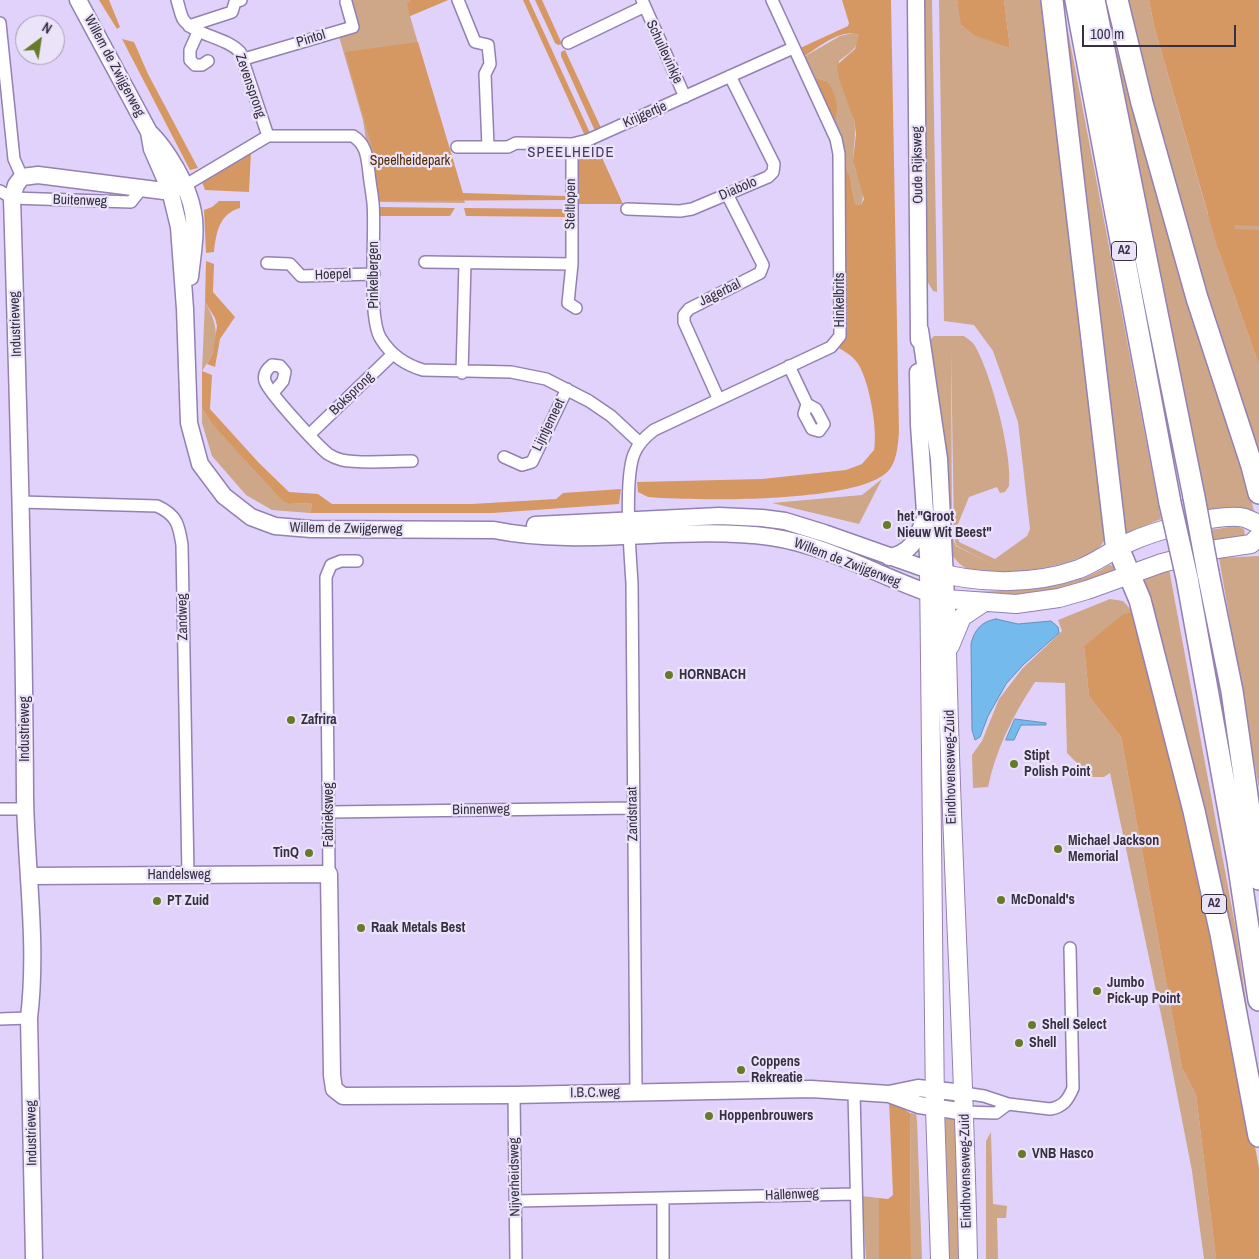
<!DOCTYPE html>
<style>
body{margin:0}
#map{position:relative;width:1259px;height:1259px;overflow:hidden;background:#e1d2fc;font-family:"Archivo Narrow",sans-serif}
canvas{display:block}
.north{position:absolute;left:15px;top:15px;width:50px;height:50px;box-sizing:border-box;background:#ebe4f9;border:1px solid #a39cb0;border-radius:50%;rotate:31deg;font-size:14px;font-weight:700;line-height:20px;text-align:center;color:#372f43}
.north::after{content:'';display:block;margin:auto;width:18px;height:22px;background:#667a29;clip-path:polygon(50% 0,100% 100%,50% 72%,0 100%)}
.scale{position:absolute;left:1082px;top:25px;width:154px;height:22px;box-sizing:border-box;border:2px solid #372f43;border-top:0;padding-left:6px;font-size:15px;line-height:18px;white-space:nowrap;color:#372f43;-webkit-text-stroke:4px #ebe4f9;paint-order:stroke}
</style>
<div id="map">
<canvas width="1259" height="1259"></canvas>
<div class="north">N</div>
<div class="scale">100 m</div>
</div>
<script>
const c = document.querySelector('canvas').getContext('2d');
c.lineJoin = 'round';
function fillPath(path, color) {
  c.fillStyle = color;
  c.fill(path, 'evenodd');
}
function stroke(path, color, width, dash) {
  c.strokeStyle = color;
  c.lineWidth = width;
  c.lineCap = dash ? 'butt' : 'round';
  c.setLineDash(dash || []);
  c.stroke(path);
}
function write(font, color, halo, rows, align = 'center') {
  c.font = font + ' "Archivo Narrow",sans-serif';
  c.lineWidth = 4.5;
  c.setLineDash([]);
  c.textBaseline = 'middle';
  c.strokeStyle = halo;
  c.fillStyle = color;
  for (const [text, x, y, turn = 0] of rows) {
    c.save();
    c.translate(x, y);
    c.rotate((+turn || 0) * Math.PI / 180);
    c.textAlign = isNaN(turn) ? turn : align;
    if (halo) c.strokeText(text, 0, 0);
    c.fillText(text, 0, 0);
    c.restore();
  }
}
const green = new Path2D(`
 M345 0H448L410 16 465 203 375 202 363 120 338 33 354 27Z
 M922 0H932L937 292 933 291 927 281Z
 M939 0H957L962 26 1010 48 1004 0H1045L1057 95 1068 233 1108 530C1106 538 1103 545 1096 550 1072 566 1000 579 971 570 962 568 956 561 951 553L927 343 934 336H964C968 339 973 342 975 346 991 373 1013 456 1009 486L1005 492 1000 493 997 487 969 497 956 529 959 542 995 559 1027 536 1030 529 1018 422 993 351 974 325 944 321ZM951 346 954 536 956 545 959 547 994 565 956 546 952 536Z
 M1062 0 1161 519 1126 533 1088 231Z
 M1124 0H1149L1154 26 1208 215 1259 0V235L1218 249 1259 365V461L1201 286Z
 M1111 29 1184 292 1244 474 1254 511 1208 517Z
 M853 33 859 35C858 49 849 53 839 61 837 86 850 98 854 121 857 136 852 150 854 164 857 179 867 190 861 205L855 204 850 176 842 171 826 81 810 76 802 58 840 36Z
 M205 302C220 327 220 347 202 371Z
 M202 408 212 424 289 504 310 503 312 505 310 513 272 510 246 495 212 456 202 423Z
 M882 479 859 524 772 503 862 495Z
 M1236 526 1244 529 1245 536 1239 543 1213 547 1210 530Z
 M1259 556V789L1219 558Z
 M1109 565 1115 566 1116 569 1113 573 1044 595 965 596 964 592C1012 590 1067 593 1109 565Z
 M1169 569 1236 930 1259 1094 1137 578Z
 M1110 599 1123 601 1133 612 1084 646 1089 696 1121 737 1182 1068 1196 1095 1216 1259H1204L1192 1171 1167 1043 1110 773 1104 777H1080L1079 765 1067 753 1065 683 1035 682C1013 715 996 749 988 787L973 788 972 755 982 741 999 699 1022 669 1062 631 1058 620Z
 M910 1113 916 1114 917 1120 922 1259H911Z
 M945 1115H954L956 1122 963 1259H947Z
 M991 1132 993 1204 1007 1206 1006 1218H997L998 1259H986V1141Z
 M862 1196 879 1198V1259H866Z`);
const forest = new Path2D(`
 M99 0H109L120 27 117 29Z
 M411 0H448L410 16 407 4Z
 M523 0H529L590 133 585 136Z
 M535 0H542L562 44 558 45 555 43Z
 M842 0H891L899 432C898 445 897 465 885 474 849 503 696 501 648 497L638 492 637 482 762 479 846 470 862 464 874 450C878 430 869 377 856 361 851 355 844 351 837 347L842 171 847 172 850 176 855 204 861 205 864 199 853 161 856 134 854 120 839 79 837 65 855 49 859 35C842 27 816 49 802 58L798 49 848 26 849 23Z
 M1004 0 1010 48 976 36 961 25 957 0Z
 M1149 0H1259V226L1234 225 1235 229 1259 230V365L1218 249 1154 26Z
 M122 39 134 42 148 74 198 168 190 170Z
 M418 42 463 193 565 196V200L378 201 374 154 345 52Z
 M565 50 601 128 595 131 561 56V52Z
 M810 76 826 81C838 93 840 114 832 128Z
 M594 140 623 204H574L578 150 579 147Z
 M251 152 249 192 205 190 202 182 206 179Z
 M219 201H240V208C219 214 216 233 214 252L206 253 204 210 212 207Z
 M379 207 455 208 450 216H379Z
 M464 208 565 209V217L466 216Z
 M206 261 214 264 213 292 235 317 220 339 215 367 207 364 213 352 217 326 215 318 205 302Z
 M202 371 212 375 210 409 259 463 289 492 318 494 332 504H472L556 499 563 493 621 489 619 504 493 513H310L312 505 310 503 289 504 283 501 212 424 202 408Z
 M1133 612 1218 946 1259 1168V1259H1216L1196 1095 1182 1068 1121 737 1089 696 1084 646 1124 614Z
 M889 1100 910 1113 911 1259H879V1198L888 1199 893 1195Z`);
const water = new Path2D(`
 M996 619 1018 624 1051 621 1058 627 1059 633 1023 665 1006 684 988 716 980 737 975 740 972 730 971 644C974 630 982 621 996 619Z
 M1015 719 1046 723V725H1021L1014 740H1006Z`);
const street = new Path2D(`
 M177 0C179 6 180 13 183 19 194 36 225 36 240 52L268 136
 M458 0 475 42 488 45 490 64 485 74 488 146
 M642 0 685 97
 M0 23 14 159 22 177
 M189 26 232 12 235 2 241 0
 M199 30 190 50V60L195 65H202L208 61
 M568 43 643 7
 M244 59 353 27 346 2
 M572 144V264
 M457 147H508L516 143 572 144 588 140 793 48
 M184 186 268 136H353C367 145 367 158 369 173 370 183 372 193 373 203 376 233 367 318 381 339 391 355 406 365 423 370L511 372 546 379 589 401 611 416 640 443
 M0 191 12 198 131 202 142 188
 M627 209 680 211 692 209 768 177 773 172 774 164 730 76
 M425 262 572 264 568 303 576 308
 M267 263 290 264 301 276 374 274
 M789 366 807 404 804 414 812 429 819 431 824 424 816 409 807 404
 M462 373 465 263
 M273 393 283 381 285 372 280 366 272 365C267 369 263 374 265 381 268 392 317 445 328 454 331 456 338 459 342 460 359 464 393 461 412 461
 M718 398 684 322V315L689 309 760 273 763 265 727 194
 M310 434 393 354
 M504 457 522 465 532 462 567 389
 M21 502 157 506C177 515 179 525 182 545L188 875
 M0 809H26
 M330 812 633 808
 M329 874 326 577 331 565 341 561H357
 M0 1019 29 1018
 M636 1092 632 583C630 553 624 479 634 454 638 444 646 436 654 430L831 347 840 336 839 154 836 139 772 0
 M854 1092 858 1259
 M964 1093 984 1096 1008 1104 1050 1109C1063 1107 1068 1100 1073 1088L1070 948
 M514 1095 516 1259
 M965 1112 996 1113 1008 1104
 M663 1199V1259
 M515 1201 856 1194`);
const secondary = new Path2D(`
 M78 0 149 132 152 149 170 190 179 227 185 309 189 423 200 464 224 496 251 517 275 526 311 529 494 530C582 548 681 525 771 537 832 546 887 581 946 599L939 459 920 330
 M916 0 919 340
 M149 132C167 149 189 187 193 212 197 232 192 257 190 277
 M535 525 719 516 762 518 785 521 824 533 929 570 919 425 918 372
 M889 557C911 553 916 540 924 521
 M30 876 329 874 332 1075 334 1089 343 1096 514 1095 811 1089 889 1094 918 1088 964 1093
 M889 1094 919 1105 965 1112
 M34 1259 29 1018C38 943 26 870 25 796 24 596 18 397 12 198L16 185 22 177 38 175 164 191 184 186`);
const primary = new Path2D(`
 M950 646 962 617 983 603
 M940 1259 935 1108 929 570C976 584 1031 586 1079 569 1097 562 1112 550 1130 542 1154 531 1220 512 1245 518 1250 520 1254 522 1259 524
 M968 1259C964 1039 949 819 946 599L1016 604 1059 598 1087 590 1162 563 1217 549 1251 544 1259 536`);
const highway = new Path2D(`
 M1052 0 1116 543 1140 600 1194 811 1221 934 1259 1136
 M1076 0 1170 503
 M1094 0 1194 497
 M1117 0 1142 103 1197 298 1252 466 1259 493
 M1208 573 1232 691 1259 879
 M1187 578 1238 861 1259 1000`);
const highwayBridge = new Path2D(`
 M1194 497 1208 573
 M1170 503 1187 578`);
const markers = [
 [887,525,5,"#667a29"],
 [669,675,5,"#667a29"],
 [291,720,5,"#667a29"],
 [1014,764,5,"#667a29"],
 [1058,849,5,"#667a29"],
 [309,853,5,"#667a29"],
 [1001,900,5,"#667a29"],
 [157,901,5,"#667a29"],
 [361,928,5,"#667a29"],
 [1097,991,5,"#667a29"],
 [1032,1025,5,"#667a29"],
 [1019,1043,5,"#667a29"],
 [741,1070,5,"#667a29"],
 [709,1116,5,"#667a29"],
 [1022,1154,5,"#667a29"]
];
const shields = [
 [1124,251,25],
 [1214,904,25]
];
const shieldNames = [
 ["A2",1124,251],
 ["A2",1214,904]
];
const streetNames = [
 ["Pintol",311,39,-17],
 ["Schuilevinkje",664,52,65],
 ["Willem de Zwijgerweg",114,66,62],
 ["Zevensprong",250,86,71],
 ["Krijgertje",645,115,-24],
 ["Oude Rijksweg",918,165,-91],
 ["Diabolo",738,189,-23],
 ["Buitenweg",80,201,2],
 ["Steltlopen",571,204,-89],
 ["Hoepel",333,275,-2],
 ["Pinkelbergen",374,275,-90],
 ["Jagerbal",720,293,-26],
 ["Hinkelbrits",840,300,-90],
 ["Industrieweg",16,324,-92],
 ["Boksprong",352,394,-44],
 ["Lijntjemeet",549,425,-64],
 ["Willem de Zwijgerweg",346,529,1],
 ["Willem de Zwijgerweg",847,563,21],
 ["Zandweg",183,617,-91],
 ["Industrieweg",25,729,-90],
 ["Eindhovenseweg-Zuid",951,767,-91],
 ["Binnenweg",481,810,-1],
 ["Zandstraat",633,814,-91],
 ["Fabrieksweg",329,815,-90],
 ["Handelsweg",179,875],
 ["I.B.C.weg",595,1093,-1],
 ["Industrieweg",32,1133,-91],
 ["Eindhovenseweg-Zuid",966,1171,-91],
 ["Nijverheidsweg",515,1177,-91],
 ["Hallenweg",792,1195,-2]
];
const parkNames = [
 ["Speelheidepark",410,161]
];
const poiNames = [
 ["het \"Groot",897,517],
 ["Nieuw Wit Beest\"",897,533],
 ["HORNBACH",679,675],
 ["Zafrira",301,720],
 ["Stipt",1024,756],
 ["Polish Point",1024,772],
 ["Michael Jackson",1068,841],
 ["Memorial",1068,857],
 ["TinQ",299,853,"right"],
 ["McDonald's",1011,900],
 ["PT Zuid",167,901],
 ["Raak Metals Best",371,928],
 ["Jumbo",1107,983],
 ["Pick-up Point",1107,999],
 ["Shell Select",1042,1025],
 ["Shell",1029,1043],
 ["Coppens",751,1062],
 ["Rekreatie",751,1078],
 ["Hoppenbrouwers",719,1116],
 ["VNB Hasco",1032,1154]
];
const neighbourhoodNames = [
 ["SPEELHEIDE",571,153]
];
fillPath(green, '#cda788');
fillPath(forest, '#d59862');
fillPath(water, '#75baed');
stroke(water, '#6290ba', 1);
stroke(street, '#9381b1', 14);
stroke(secondary, '#9381b1', 19);
stroke(primary, '#9381b1', 20);
stroke(highway, '#9381b1', 24);
stroke(street, '#fff', 11);
stroke(secondary, '#fff', 16);
stroke(primary, '#fff', 18);
stroke(highway, '#fff', 21);
stroke(highwayBridge, '#9381b1', 24, []);
stroke(highwayBridge, '#fff', 21);
for (const [x, y, r, color] of markers) {
  const dot = new Path2D();
  dot.arc(x, y, r, 0, 2 * Math.PI);
  c.fillStyle = color;
  c.fill(dot);
  stroke(dot, '#ebe4f9', 2);
}
for (const [x, y, w] of shields) {
  const box = new Path2D();
  box.roundRect(x - w / 2, y - 9.5, w, 19, 4);
  c.fillStyle = '#ebe4f9';
  c.fill(box);
  stroke(box, '#372f43', 1);
}
write('bold 12px', '#372f43', null, shieldNames);
write('14px', '#372f43', '#ebe4f9', streetNames);
write('14px', '#512a00', '#ebe4f9', parkNames);
write('bold 14px', '#372f43', '#ebe4f9', poiNames, 'left');
c.letterSpacing = '1px';
write('15px', '#493863', '#ebe4f9', neighbourhoodNames);
c.letterSpacing = '0px';
</script>
